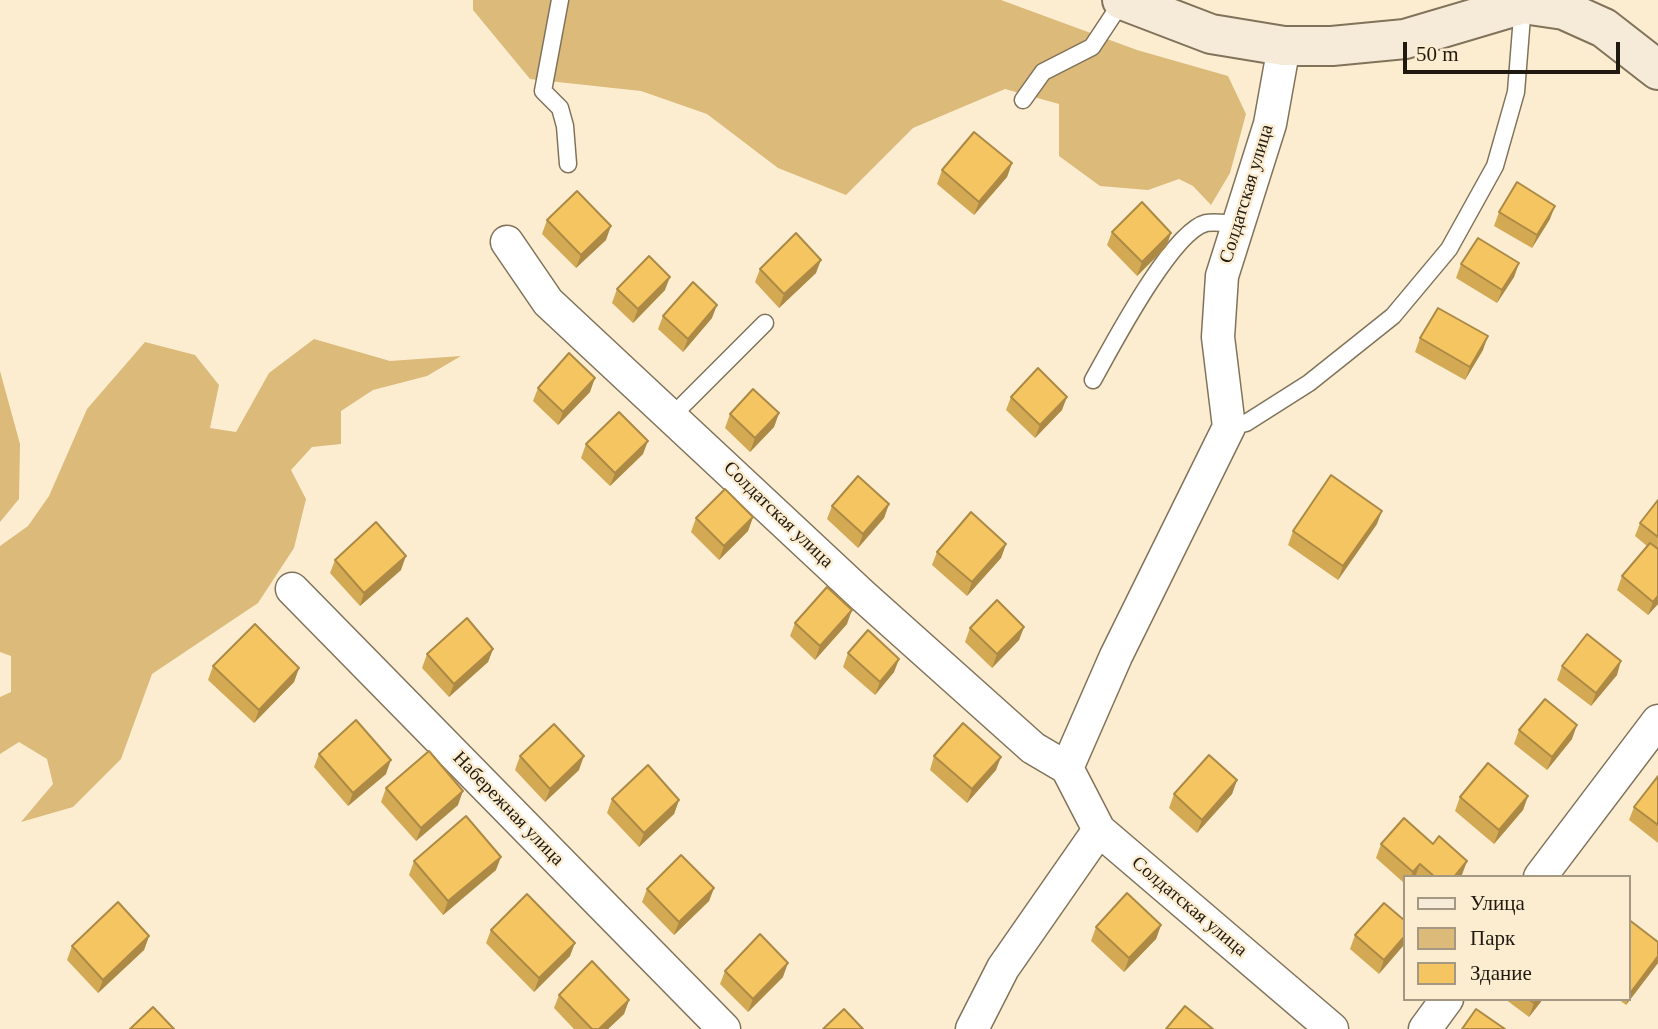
<!DOCTYPE html>
<meta charset="utf-8">
<style>
body{margin:0}
#map{position:relative;width:1658px;height:1029px;overflow:hidden;background:#fcedd1;font-family:Georgia,serif}
canvas{display:block}
.legend{position:absolute;left:1403px;top:875px;width:228px;height:126px;box-sizing:border-box;background:#fcedd1;border:2px solid #a49883;margin:0;padding:9px 12px;list-style:none;font-size:21px;color:#1f190f}
.legend li{display:flex;align-items:center;gap:14px;height:35px}
.legend b{width:35px;border:2px solid #a49883}
.scale{position:absolute;left:1403px;top:42px;width:217px;height:32px;box-sizing:border-box;border:4px solid #1f190f;border-top:0;padding-left:9px;font-size:21px;line-height:24px;white-space:nowrap;color:#1f190f;-webkit-text-stroke:5px #fcedd1;paint-order:stroke}
</style>
<div id="map">
<canvas width="1658" height="1029"></canvas>
<ul class="legend">
<li><b style="height:9px;background:#f5ebd8"></b>Улица</li>
<li><b style="height:19px;background:#dbba7a"></b>Парк</li>
<li><b style="height:19px;background:#f5c562"></b>Здание</li>
</ul>
<div class="scale">50 m</div>
</div>
<script>
const c = document.querySelector('canvas').getContext('2d');
c.lineJoin = 'round';
function fillPath(path, color) {
  c.fillStyle = color;
  c.fill(path, 'evenodd');
}
function stroke(path, color, width, dash) {
  c.strokeStyle = color;
  c.lineWidth = width;
  c.lineCap = dash ? 'butt' : 'round';
  c.setLineDash(dash || []);
  c.stroke(path);
}
function write(font, color, halo, rows, align = 'center') {
  c.font = font + ' Georgia,serif';
  c.lineWidth = 5;
  c.setLineDash([]);
  c.textBaseline = 'middle';
  c.strokeStyle = halo;
  c.fillStyle = color;
  for (const [text, x, y, turn = 0] of rows) {
    c.save();
    c.translate(x, y);
    c.rotate((+turn || 0) * Math.PI / 180);
    c.textAlign = isNaN(turn) ? turn : align;
    if (halo) c.strokeText(text, 0, 0);
    c.fillText(text, 0, 0);
    c.restore();
  }
}
const green = new Path2D(`
 M473 0H1001L1137 50 1228 76 1246 114 1230 173 1211 205 1193 186 1179 179 1148 190 1100 186 1059 156V104L1005 89 913 128 846 195 778 168 707 114 641 91 530 79 473 10Z
 M314 339 390 361 461 356 427 376 373 390 341 411V444L312 447 291 470 306 499 294 548 258 603 152 674 121 759 73 807 21 822 53 784 47 759 19 742 0 754V697L11 692V656L0 652V546L28 526 49 496 87 409 145 342 195 355 219 385 210 428 236 432 269 373Z
 M0 371 20 444 19 499 0 522Z`);
const lane = new Path2D(`
 M560 0 543 91 560 108 565 126 568 164
 M1023 100 1043 72 1092 47 1123 0
 M1093 380C1111 348 1171 232 1206 223 1216 221 1229 224 1239 224
 M672 416 765 323
 M1229 427 1246 423 1309 383 1393 316 1449 249 1495 166 1516 92 1523 4`);
const street = new Path2D(`
 M507 242 548 302 862 595 1033 748 1067 768 1099 830 1332 1029
 M292 589 724 1029
 M1067 768 1116 656 1229 427 1218 337 1222 276 1270 124 1284 46
 M1540 877 1658 721
 M972 1029 1003 968 1099 830
 M1425 1029 1447 999`);
const secondary = new Path2D(`
 M1122 0 1211 34 1284 46H1332L1405 39 1523 4 1564 10 1604 28 1658 70`);
const wall = new Path2D(`
 M1012 163 1007 177 974 215 937 184 942 170Z
 M1499 212 1550 219 1532 248 1494 226Z
 M547 220 606 240 576 268 542 234Z
 M1112 232 1171 233 1166 247 1137 276 1107 245Z
 M1519 263 1514 277 1497 303 1456 278 1461 264Z
 M760 269 816 273 779 308 755 282Z
 M617 289 665 290 633 323 612 303Z
 M663 316 712 318 683 352 658 329Z
 M1420 338 1483 350 1465 380 1415 352Z
 M538 388 590 392 558 425 533 401Z
 M1011 397 1062 410 1035 438 1006 410Z
 M779 413 774 427 750 452 725 428 730 414Z
 M586 444 643 454 610 486 581 458Z
 M1658 500V604L1648 615 1617 590 1622 576 1647 546 1635 536 1640 523Z
 M889 504 884 518 858 548 827 519 832 506Z
 M753 517 748 531 719 560 691 532 696 518Z
 M1377 524 1338 580 1288 545 1293 531Z
 M1006 544 1001 558 967 596 932 565 937 552Z
 M335 560 401 570 360 606 330 573Z
 M795 623 847 624 815 660 790 636Z
 M1024 627 1019 640 992 668 965 642 970 628Z
 M493 649 488 662 449 697 422 668 427 654Z
 M848 653 899 659 894 672 875 695 843 667Z
 M213 666 299 668 294 682 254 723 208 680Z
 M1562 666 1617 675 1591 706 1557 680Z
 M1519 730 1572 739 1547 770 1514 744Z
 M319 754 386 774 348 806 314 767Z
 M520 756 579 770 545 802 515 770Z
 M934 756 996 770 967 803 930 770Z
 M1658 776V843L1629 820 1634 807Z
 M1237 780 1232 794 1197 833 1169 808 1174 794Z
 M386 788 458 805 416 841 381 802Z
 M1528 796 1523 810 1494 844 1455 811 1460 797Z
 M612 799 679 800 674 814 639 847 607 813Z
 M1381 844H1433L1467 861 1461 877H1404V883L1376 858Z
 M414 861 496 870 443 915 409 875Z
 M714 888 709 901 674 935 642 902 647 889Z
 M1628 919 1658 942V963L1626 1005 1618 999H1628Z
 M1404 920 1379 974 1350 949 1355 935Z
 M1161 925 1156 939 1124 972 1091 941 1096 927Z
 M491 930 570 956 534 992 486 943Z
 M149 936 144 950 98 993 67 960 72 946Z
 M725 971 783 977 748 1012 720 984Z
 M559 995 629 1000 624 1014 608 1029H574L554 1008Z
 M1505 999H1543L1529 1017Z`);
const shadedWall = new Path2D(`
 M1012 163 1007 177 974 215 979 202Z
 M1555 206 1550 219 1532 248 1537 235Z
 M611 226 606 240 576 268 581 255Z
 M1171 233 1166 247 1137 276 1142 262Z
 M821 260 816 273 779 308 784 294Z
 M1519 263 1514 277 1497 303 1502 290Z
 M670 277 665 290 633 323 638 309Z
 M717 305 712 318 683 352 688 339Z
 M1488 336 1483 350 1465 380 1470 367Z
 M595 378 590 392 558 425 563 412Z
 M1067 397 1062 410 1035 438 1040 425Z
 M779 413 774 427 750 452 755 438Z
 M648 441 643 454 610 486 615 473Z
 M889 504 884 518 858 548 863 534Z
 M1382 511 1377 524 1338 580 1343 566Z
 M753 517 748 531 719 560 724 546Z
 M1006 544 1001 558 967 596 972 582Z
 M406 556 401 570 360 606 364 593Z
 M1658 596V604L1648 615 1653 602Z
 M852 610 847 624 815 660 820 646Z
 M1024 627 1019 640 992 668 997 654Z
 M493 649 488 662 449 697 454 684Z
 M899 659 894 672 875 695 880 682Z
 M1621 661 1617 675 1591 706 1596 693Z
 M299 668 294 682 254 723 259 710Z
 M1577 725 1572 739 1547 770 1552 757Z
 M584 756 579 770 545 802 550 789Z
 M1001 757 996 770 967 803 972 789Z
 M391 760 386 774 348 806 353 793Z
 M1237 780 1232 794 1197 833 1202 820Z
 M463 791 458 805 416 841 421 828Z
 M1528 796 1523 810 1494 844 1499 830Z
 M679 800 674 814 639 847 644 833Z
 M501 857 496 870 443 915 448 901Z
 M1467 861 1461 877H1454Z
 M1420 864 1415 877H1411L1413 872Z
 M714 888 709 901 674 935 679 922Z
 M1161 925 1156 939 1124 972 1129 958Z
 M149 936 144 950 98 993 103 980Z
 M1404 937V945L1379 974 1384 960Z
 M575 943 570 956 534 992 539 978Z
 M1658 956V963L1626 1005 1631 992Z
 M788 963 783 977 748 1012 753 999Z
 M1537 999H1543L1529 1017 1534 1003Z
 M629 1000 624 1014 608 1029H599Z`);
const building = new Path2D(`
 M974 132 1012 163 979 202 942 170Z
 M1517 182 1555 206 1537 235 1499 212Z
 M577 191 611 226 581 255 547 220Z
 M1142 202 1171 233 1142 262 1112 232Z
 M796 233 821 260 784 294 760 269Z
 M1478 238 1519 263 1502 290 1461 264Z
 M649 256 670 277 638 309 617 289Z
 M693 282 717 305 688 339 663 316Z
 M1438 308 1488 336 1470 367 1420 338Z
 M569 353 595 378 563 412 538 388Z
 M1038 368 1067 397 1040 425 1011 397Z
 M753 389 779 413 755 438 730 414Z
 M619 412 648 441 615 473 586 444Z
 M1331 475 1382 511 1343 566 1293 531Z
 M858 476 889 504 863 534 832 506Z
 M725 489 753 517 724 546 696 518Z
 M1658 500V537L1640 523Z
 M971 512 1006 544 972 582 937 552Z
 M376 522 406 556 364 593 335 560Z
 M1650 543 1658 549V596L1653 602 1622 576Z
 M827 587 852 610 820 646 795 623Z
 M997 600 1024 627 997 654 970 628Z
 M467 618 493 649 454 684 427 654Z
 M255 624 299 668 259 710 213 666Z
 M868 630 899 659 880 682 848 653Z
 M1587 634 1621 661 1596 693 1562 666Z
 M1545 699 1577 725 1552 757 1519 730Z
 M356 720 391 760 353 793 319 754Z
 M963 723 1001 757 972 789 934 756Z
 M554 724 584 756 550 789 520 756Z
 M429 751 463 791 421 828 386 788Z
 M1209 755 1237 780 1202 820 1174 794Z
 M1488 763 1528 796 1499 830 1460 797Z
 M648 765 679 800 644 833 612 799Z
 M1658 776V825L1634 807Z
 M466 816 501 857 448 901 414 861Z
 M1404 818 1433 844 1439 836 1467 861 1454 877H1435L1420 864 1413 872 1381 844Z
 M681 855 714 888 679 922 647 889Z
 M1127 893 1161 925 1129 958 1096 927Z
 M527 894 575 943 539 978 491 930Z
 M118 902 149 936 103 980 72 946Z
 M1384 903 1404 920V937L1384 960 1355 935Z
 M1628 919 1658 942V956L1631 992 1628 990Z
 M760 934 788 963 753 999 725 971Z
 M592 961 629 1000 599 1029H592L559 995Z
 M1528 999H1537L1534 1003Z
 M1185 1006 1213 1029H1166Z
 M153 1007 174 1029H130Z
 M844 1009 863 1029H823Z
 M1476 1009 1505 1029H1462Z`);
const streetNames = [
 ["Солдатская улица",1247,194,-73],
 ["Солдатская улица",778,515,44],
 ["Набережная улица",508,809,46],
 ["Солдатская улица",1189,907,40]
];
fillPath(green, '#dbba7a');
stroke(lane, '#80735a', 19);
stroke(street, '#80735a', 35);
stroke(secondary, '#80735a', 42);
stroke(lane, '#fff', 16);
stroke(street, '#fff', 32);
stroke(secondary, '#f5ebd8', 38);
fillPath(wall, '#d3a954');
fillPath(shadedWall, '#ac8a45');
fillPath(building, '#f5c562');
stroke(building, '#ac8a45', 2);
write('19px', '#1f190f', '#fcedd1', streetNames);
</script>
